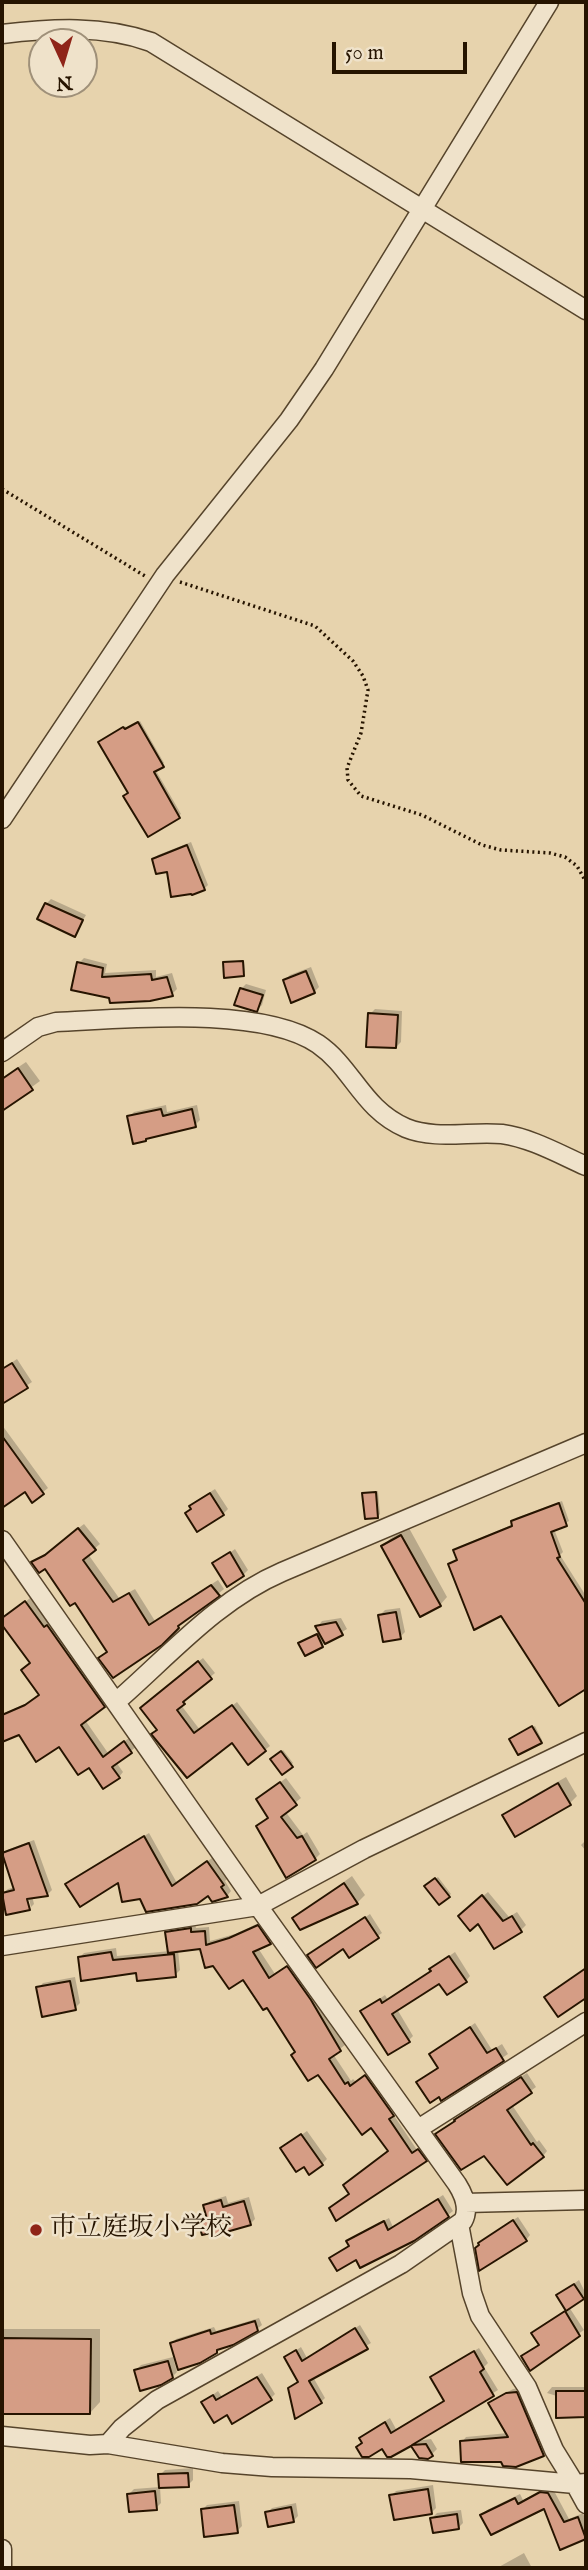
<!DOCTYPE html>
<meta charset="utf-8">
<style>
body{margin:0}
#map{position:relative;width:588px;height:2570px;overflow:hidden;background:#e7d3ad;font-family:"IM FELL English",serif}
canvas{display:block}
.frame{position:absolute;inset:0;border:4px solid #261400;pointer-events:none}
.north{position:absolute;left:28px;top:28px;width:70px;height:70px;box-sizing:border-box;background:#efe2ca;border:2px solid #9f9079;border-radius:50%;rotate:176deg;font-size:19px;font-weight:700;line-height:28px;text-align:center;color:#261400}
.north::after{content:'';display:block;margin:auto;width:24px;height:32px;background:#8f2418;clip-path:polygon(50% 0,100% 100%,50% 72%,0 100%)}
.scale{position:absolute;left:332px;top:42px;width:135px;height:32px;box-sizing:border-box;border:4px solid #261400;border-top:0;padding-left:9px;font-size:21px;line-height:24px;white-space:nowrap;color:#261400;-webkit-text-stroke:5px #efe2ca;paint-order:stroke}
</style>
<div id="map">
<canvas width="588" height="2570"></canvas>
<div class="frame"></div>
<div class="north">N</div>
<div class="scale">50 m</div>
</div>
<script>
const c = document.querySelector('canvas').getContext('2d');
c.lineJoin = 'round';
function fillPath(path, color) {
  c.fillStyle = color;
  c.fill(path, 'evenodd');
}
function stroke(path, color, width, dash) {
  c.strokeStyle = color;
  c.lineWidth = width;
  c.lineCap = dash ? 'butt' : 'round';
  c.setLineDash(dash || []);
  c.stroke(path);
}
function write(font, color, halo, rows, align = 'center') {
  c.font = font + ' "IM FELL English","Noto Serif JP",serif';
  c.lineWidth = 5;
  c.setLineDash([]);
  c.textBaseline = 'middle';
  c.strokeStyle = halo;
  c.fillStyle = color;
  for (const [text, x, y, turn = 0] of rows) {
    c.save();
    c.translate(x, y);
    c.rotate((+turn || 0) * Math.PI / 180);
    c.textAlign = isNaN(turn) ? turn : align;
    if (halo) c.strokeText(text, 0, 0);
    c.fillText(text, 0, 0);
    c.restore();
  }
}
const shadow = new Path2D(`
 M140 721 164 763 155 769 181 814 148 834 102 740 125 726 127 729Z
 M191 842 208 885 204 889 154 859 158 855Z
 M51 899 86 915 75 934 46 904Z
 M84 958 107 964 105 973 156 970V977L172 973 177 989 172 994 150 999 111 997 79 963Z
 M244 960 245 972 243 974 225 963Z
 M311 967 319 987 314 992 285 980 290 975Z
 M246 984 266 990 262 1005 257 1010 241 989Z
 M375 1009 402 1011 401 1042 396 1047 370 1014Z
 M26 1062 40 1081 2 1109V1078Z
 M166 1105 167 1112 197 1105 200 1120 195 1125 149 1136 146 1140 129 1117 134 1112Z
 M17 1359 32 1382 2 1402V1369Z
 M2 1425 48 1488 33 1500 25 1490 6 1503 2 1497Z
 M215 1489 228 1509 223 1514 192 1508 191 1506 196 1501Z
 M378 1491 380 1514 378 1516 364 1494Z
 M562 1501 569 1521 554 1529 563 1552 560 1555 586 1596 585 1678 502 1613 450 1564 458 1559 455 1551 458 1547 514 1524 513 1522 516 1518Z
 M84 1524 100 1544 88 1554 119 1598 135 1589 155 1621 218 1580 224 1589 178 1627 100 1658 108 1651 75 1600 45 1567 34 1562Z
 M409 1528 447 1597 440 1605 383 1546 391 1538Z
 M235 1549 248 1570 243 1575 214 1564Z
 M30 1598 49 1624 53 1622 108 1701 85 1720 108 1753 129 1738 136 1747 116 1762 123 1772 119 1777 89 1766 44 1722 2 1735V1714L32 1701 41 1694 32 1662 2 1622Z
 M400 1608 405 1632 400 1637 380 1615 385 1610Z
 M341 1618 347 1629 324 1643 322 1646 303 1641 321 1632 318 1626 322 1621Z
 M203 1658 215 1673 186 1697 188 1698 181 1705 200 1730 237 1702 270 1746 249 1762 233 1741 159 1729 147 1703Z
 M535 1726 542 1740 541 1742 513 1738Z
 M283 1750 293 1763 282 1772 272 1759Z
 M566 1777 577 1796 570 1803 504 1816 512 1808Z
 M286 1778 301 1798 285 1811 303 1835 307 1832 320 1854 315 1859 263 1822 269 1817 263 1795Z
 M149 1833 177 1883 212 1858 227 1879 225 1881 231 1891 227 1896 209 1894 141 1897 120 1880 67 1884Z
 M34 1840 52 1890 48 1894 32 1896 34 1904 31 1907 27 1890H24L29 1908 3 1893 8 1889 15 1887 3 1854 7 1850Z
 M586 1840V1851L581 1845Z
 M352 1876 365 1895 357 1903 301 1928 294 1918Z
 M438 1877 451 1894 439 1903 426 1886Z
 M488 1892 509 1917 517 1912 526 1925 521 1930 479 1921 465 1911Z
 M370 1914 382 1933 350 1956 344 1947 309 1955Z
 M263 1921 274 1938 258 1948 275 1974 292 1963 315 1995 345 2045 333 2054 351 2081 353 2079 356 2082 371 2072 397 2110 393 2114 417 2150 424 2146 430 2155 426 2160 351 2193 390 2151 372 2126 297 2051 267 2005 244 1977 201 1947 178 1950 180 1970 175 1975 138 1972 79 1958 84 1953 116 1948 117 1956 170 1951 167 1933 172 1928 195 1924 196 1928 209 1927 210 1941 235 1934Z
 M455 1952 470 1976 466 1981H439L397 2009 413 2036 409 2040 362 2011 385 1995 388 2000 432 1970 436 1965Z
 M75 1977 80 2003 75 2008 38 1988 43 1983Z
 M475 2023 492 2050 502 2044 508 2054 442 2098 419 2082 439 2067 431 2054Z
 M527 2073 536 2087 512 2105 537 2142 539 2140 547 2151 543 2156 456 2120Z
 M307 2131 327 2159 322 2164 288 2144Z
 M443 2195 453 2211 448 2215 356 2258H332L350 2245 348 2241 353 2237 389 2218 393 2227Z
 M226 2196 228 2203 249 2197 255 2219 250 2224 200 2222 208 2216 205 2206 210 2201Z
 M518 2217 530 2235 526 2240 484 2239Z
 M579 2280 586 2294 569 2307 584 2330 556 2349 527 2352 540 2344 537 2329 568 2310 558 2295Z
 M259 2318 262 2325 257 2329 222 2347 216 2352 172 2343 176 2339 214 2327 216 2331Z
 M360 2325 371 2343 313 2377 325 2398 321 2402 300 2381 286 2357 301 2347 307 2358Z
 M2 2329H100V2402L90 2413 2 2412Z
 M479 2348 488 2363 484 2367 498 2390 416 2441 431 2439 437 2449 432 2454 427 2457H420L412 2443 383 2446 363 2442 361 2438 366 2433 390 2418 396 2429 446 2400 432 2377Z
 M173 2357 177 2372 172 2377 136 2370 141 2365Z
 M262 2373 275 2394 270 2399 227 2413 203 2402 218 2391 222 2397Z
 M552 2387H586V2405L547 2393Z
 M522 2388 548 2450 543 2454 462 2442 466 2437 508 2433 495 2399 513 2389Z
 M193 2468V2480L188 2485 160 2475 165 2470Z
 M433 2485 436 2508 431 2513 391 2496 396 2491Z
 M160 2487 161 2503 156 2508 129 2494 134 2489Z
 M546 2488 553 2489 569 2519 583 2513 586 2521V2537L561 2547 545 2506 483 2515 487 2510 520 2494 523 2500Z
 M239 2501 242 2526 237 2531 202 2510 207 2505Z
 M296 2503 298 2516 293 2521 267 2513 272 2508Z
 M461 2510 463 2523 458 2528 432 2518 437 2513Z
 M524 2553 532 2568H497Z`);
const building = new Path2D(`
 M138 722 164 767 154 772 180 818 148 837 123 796 128 793 98 742 123 727 125 729Z
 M187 845 205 890 192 895 191 894 171 897 167 872 156 874 152 859Z
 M45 903 83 920 75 937 37 919Z
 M243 961 244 976 224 978 223 962Z
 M77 962 103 968 102 977 151 974 152 980 167 977 173 996 150 1001 110 1003 109 998 71 990Z
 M306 971 315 993 291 1003 283 980Z
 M240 988 263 995 257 1012 234 1005Z
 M368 1013 398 1015 396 1048 366 1047Z
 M18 1068 33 1090 2 1111V1079Z
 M161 1109 163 1116 192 1109 196 1127 146 1139V1141L133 1144 127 1116Z
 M12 1363 28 1388 2 1404V1369Z
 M2 1436 44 1494 32 1503 25 1492 2 1508Z
 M376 1492 378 1518 365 1519 362 1493Z
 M210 1493 224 1515 197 1532 185 1513 191 1509 189 1506Z
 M559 1503 567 1526 551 1532 560 1557 557 1558 586 1604V1689L559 1706 501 1616 474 1630 448 1564 457 1560 453 1550 512 1526 511 1521Z
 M78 1528 96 1550 83 1560 113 1602 129 1593 149 1625 211 1585 220 1596 178 1626 179 1628 162 1645 113 1678 98 1658 107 1652 75 1603 70 1606 45 1569 39 1573 31 1562 45 1555Z
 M401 1535 441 1606 420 1617 381 1546Z
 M230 1552 244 1576 227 1587 212 1563Z
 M25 1601 44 1627 47 1625 105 1707 81 1725 103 1757 124 1741 132 1753 112 1767 120 1778 103 1789 89 1768 78 1775 59 1747 36 1762 19 1735 2 1742V1715L25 1705 39 1695 21 1670 30 1663 2 1625V1618Z
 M396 1612 401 1639 383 1642 378 1615Z
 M336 1622 343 1635 325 1644 315 1626Z
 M317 1634 323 1647 305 1656 298 1643Z
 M198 1661 212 1679 183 1702 185 1704 177 1710 194 1733 232 1705 266 1751 248 1765 232 1743 187 1778 151 1734 157 1730 140 1708Z
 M532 1726 542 1743 518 1755 509 1739Z
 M281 1751 293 1767 282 1775 270 1759Z
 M280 1782 297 1805 281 1817 297 1838 302 1836 316 1860 286 1878 256 1826 268 1818 256 1799Z
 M558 1783 571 1805 515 1837 502 1815Z
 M144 1836 172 1886 207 1861 224 1885 221 1887 228 1897 212 1902 208 1896 197 1904 146 1912 140 1899 122 1902 118 1883 80 1907 65 1884Z
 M29 1843 48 1896 27 1899 30 1910 6 1915 2 1893 14 1890 2 1853Z
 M435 1878 450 1897 439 1905 424 1886Z
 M344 1883 358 1904 300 1930 292 1918Z
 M482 1895 503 1921 512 1916 522 1932 494 1949 478 1924 470 1931 458 1916Z
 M365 1917 379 1938 349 1958 343 1949 316 1968 307 1955Z
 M258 1925 271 1944 253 1952 269 1978 287 1966 311 2000 341 2051 329 2059 345 2084 348 2082 350 2086 365 2075 394 2116 389 2119 412 2153 418 2149 427 2161 336 2221 329 2208 349 2194 343 2185 388 2151 371 2128 362 2135 318 2075 308 2081 291 2055 295 2052 267 2008 263 2010 243 1980 229 1989 213 1966 205 1968 200 1949 168 1953 165 1932 191 1928V1932L205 1931 206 1945 229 1938Z
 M111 1952 113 1960 174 1954 176 1977 137 1981 136 1973 81 1981 78 1957Z
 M449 1956 467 1982 447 1995 439 1984 392 2014 410 2042 388 2055 360 2011 380 1999 382 2003 431 1971 429 1969Z
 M586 1968V1998L558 2017 544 1997Z
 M70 1981 76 2010 42 2017 36 1987Z
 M470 2027 487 2053 496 2048 504 2061 441 2101 439 2097 430 2103 416 2082 438 2068 429 2054Z
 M521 2077 532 2093 507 2110 531 2145 533 2143 544 2157 507 2185 484 2156 461 2170 435 2134 455 2121 454 2120Z
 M301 2134 323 2165 309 2175 304 2167 296 2172 280 2148Z
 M438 2199 449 2217 414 2241 360 2268 356 2260 337 2271 329 2258 349 2246 346 2241 384 2221 388 2230Z
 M221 2200 223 2207 244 2201 251 2225 212 2236 211 2233 202 2235 198 2221 207 2219 203 2205Z
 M513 2220 527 2241 479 2271 475 2248 479 2245 478 2243Z
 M574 2284 584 2299 566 2311 556 2295Z
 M565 2311 580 2336 530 2371 521 2356 539 2345 531 2333Z
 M255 2321 258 2331 233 2345 217 2350V2353L200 2363 178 2370 170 2343 210 2330 211 2334Z
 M355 2328 368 2349 309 2381 322 2403 295 2419 288 2388 298 2382 284 2357 296 2350 302 2361Z
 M2 2338 91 2339 90 2414H2Z
 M474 2351 484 2369 480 2372 494 2396 412 2445 426 2444 433 2456 428 2459 419 2458 411 2446 391 2457H387L382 2449 369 2457H362L356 2447 362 2443 359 2438 385 2422 391 2433 444 2401 430 2377Z
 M168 2361 173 2378 161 2385 140 2391 134 2370Z
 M257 2377 272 2400 232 2424 227 2415 214 2423 201 2402 213 2395 216 2400Z
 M556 2391H586V2417L556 2418Z
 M517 2392 544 2456 516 2467 503 2466 501 2462H461L460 2441 508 2437 488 2403 506 2393Z
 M188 2473 189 2487 159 2488 158 2474Z
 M428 2489 432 2514 394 2520 389 2495Z
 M155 2491 157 2510 129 2512 127 2494Z
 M540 2492 548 2493 564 2522 578 2517 586 2539 560 2550 544 2509 491 2535 480 2515 515 2498 518 2504Z
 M234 2505 238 2533 204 2537 201 2509Z
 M291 2507 294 2522 268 2527 265 2512Z
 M457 2514 459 2529 433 2533 430 2518Z`);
const path = new Path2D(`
 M2 489 145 576
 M180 582 315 626 353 661 363 676 368 690 361 733 347 768 348 780 361 796 422 815 482 845 501 850 550 853 565 857 577 866 586 882`);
const minor = new Path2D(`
 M2 34C52 28 103 25 151 42L586 310
 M2 819 165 575 289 420 324 369 549 2
 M2 1052 38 1027 56 1022C124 1019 261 1005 318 1044 353 1068 362 1109 406 1128 435 1140 471 1131 502 1134 531 1138 559 1154 586 1166
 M2 1540 258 1906 457 2184C464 2195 470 2208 463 2221L401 2264 157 2400 122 2428 108 2444 90 2445 2 2436
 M116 1702C169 1656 217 1600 282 1572L586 1443
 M2 1946 258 1906 364 1849 586 1742
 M418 2129 586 2022
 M465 2203 586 2200
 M108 2444 222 2463 272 2467 411 2469 575 2484 554 2450 527 2387 480 2316 472 2293 459 2224
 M586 2483 575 2484 586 2504
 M2 2549V2568`);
const markers = [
 [36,2230,7,"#8f2418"]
];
const poiNames = [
 ["市立庭坂小学校",50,2230]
];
fillPath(shadow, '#0003');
fillPath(building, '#d59d85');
stroke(building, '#261400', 2);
stroke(minor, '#56442b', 21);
stroke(path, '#261400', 3.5, [2, 3.5]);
stroke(minor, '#efe2ca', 18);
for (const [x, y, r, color] of markers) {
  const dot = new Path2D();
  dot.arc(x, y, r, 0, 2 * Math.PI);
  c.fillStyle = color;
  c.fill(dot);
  stroke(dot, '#efe2ca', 2.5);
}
write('26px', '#261400', '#efe2ca', poiNames, 'left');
</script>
